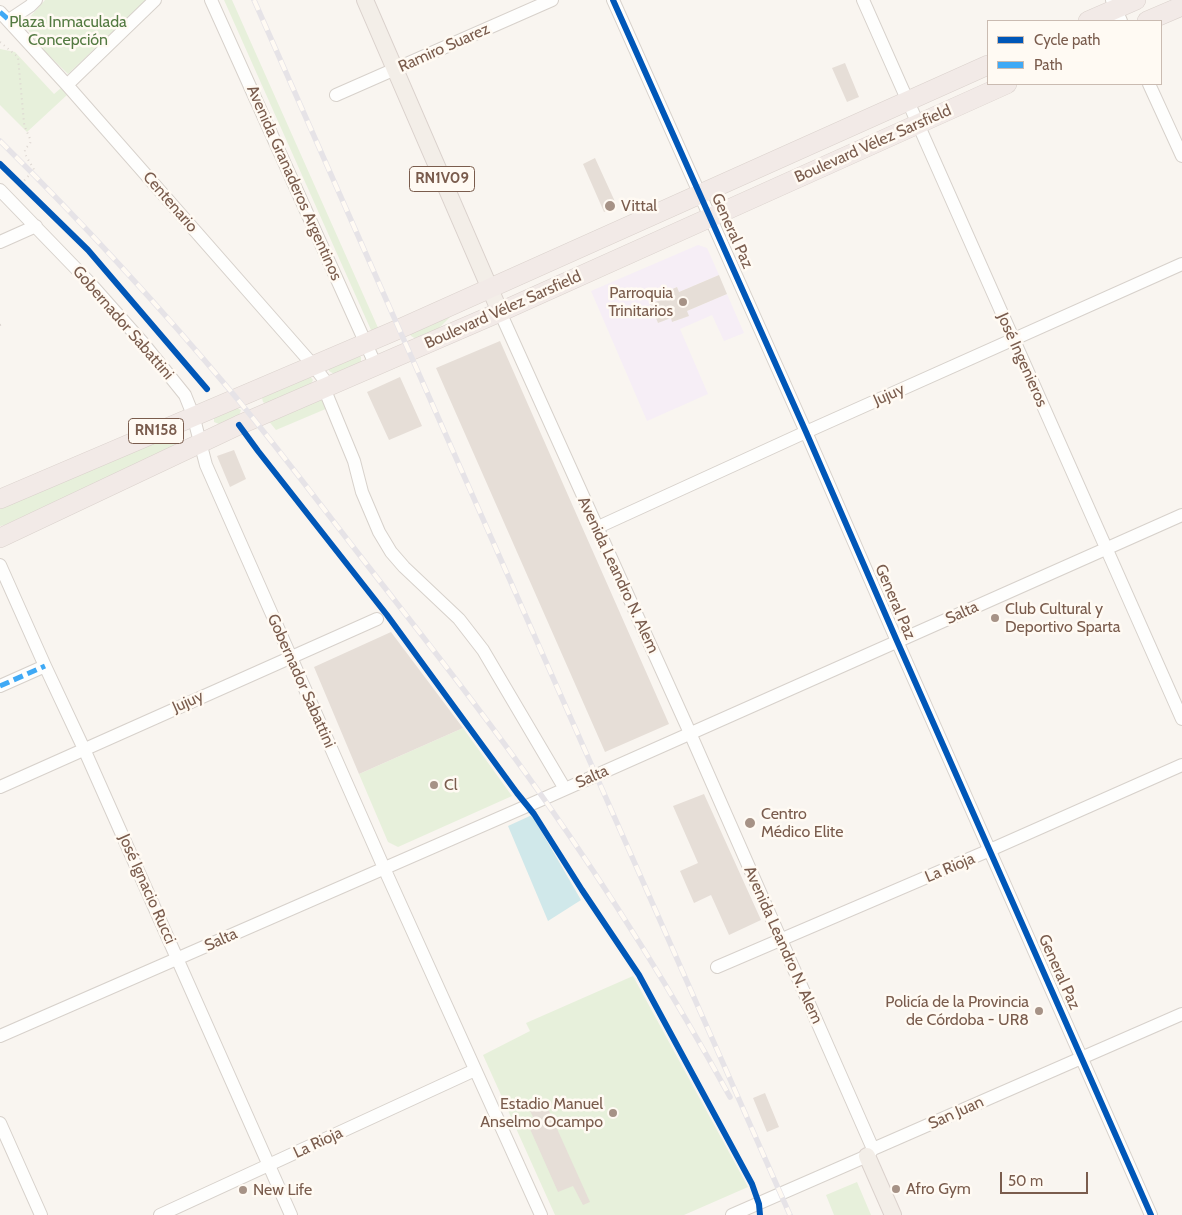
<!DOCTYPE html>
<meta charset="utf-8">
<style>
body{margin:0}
#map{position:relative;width:1182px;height:1215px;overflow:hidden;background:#f9f5f0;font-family:Cabin,sans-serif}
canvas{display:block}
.legend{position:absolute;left:987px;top:20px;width:175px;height:65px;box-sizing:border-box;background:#fffaf3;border:1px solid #cabbb1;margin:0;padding:6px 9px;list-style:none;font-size:15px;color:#7a5c4d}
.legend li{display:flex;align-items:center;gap:10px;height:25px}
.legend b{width:25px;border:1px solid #cabbb1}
.scale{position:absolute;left:1000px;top:1172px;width:88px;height:22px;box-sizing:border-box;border:2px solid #7a5c4d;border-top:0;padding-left:6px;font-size:15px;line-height:18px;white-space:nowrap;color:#7a5c4d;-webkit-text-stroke:4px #fffaf3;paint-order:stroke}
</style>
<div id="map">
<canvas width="1182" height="1215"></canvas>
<ul class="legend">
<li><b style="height:6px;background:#0057b8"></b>Cycle path</li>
<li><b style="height:6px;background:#3fa9f5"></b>Path</li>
</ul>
<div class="scale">50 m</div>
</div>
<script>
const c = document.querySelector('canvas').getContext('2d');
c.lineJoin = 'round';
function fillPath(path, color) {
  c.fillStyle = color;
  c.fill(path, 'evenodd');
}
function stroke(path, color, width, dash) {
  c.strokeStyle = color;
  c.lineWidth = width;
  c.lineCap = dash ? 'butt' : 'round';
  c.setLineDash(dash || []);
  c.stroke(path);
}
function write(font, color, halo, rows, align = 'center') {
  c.font = font + ' Cabin,sans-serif';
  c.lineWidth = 5;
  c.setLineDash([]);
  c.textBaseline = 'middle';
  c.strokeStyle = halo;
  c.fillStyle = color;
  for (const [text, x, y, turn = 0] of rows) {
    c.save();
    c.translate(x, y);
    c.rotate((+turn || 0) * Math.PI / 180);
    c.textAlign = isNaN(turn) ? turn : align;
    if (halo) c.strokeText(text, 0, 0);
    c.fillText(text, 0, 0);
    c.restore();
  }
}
const education = new Path2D(`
 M698 245 707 248 719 275 679 292 677 287 661 294 663 299 650 304 658 323 671 318 673 322 688 316 687 311 727 294 744 333 724 341 712 315 680 329 708 394 647 421 591 291Z`);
const green = new Path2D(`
 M45 0H146L68 74 39 46 27 28 30 17Z
 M224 0H232L379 330 373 332 371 330Z
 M0 49 15 52 54 94 61 88 67 95 27 132 0 105Z
 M452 315 439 328 416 339 411 336 410 334Z
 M358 355 361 357V363L334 374 329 371V369Z
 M310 376 313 380 311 384 266 404 263 402 262 398Z
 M321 397 328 408 276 430 267 419Z
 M237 408 241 410 239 416 219 424 214 422V418Z
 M176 431 182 437V445L5 525 0 526V506Z
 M463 728 512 796 398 847 388 842 359 774Z
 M633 976 748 1187 684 1215H555L483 1055 530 1031 526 1023Z
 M857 1182 871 1215H834L826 1195Z`);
const water = new Path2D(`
 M532 815 581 900 548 921 508 826Z`);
const building = new Path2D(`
 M845 63 859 97 847 102 832 68Z
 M595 158 617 206 604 212 583 164Z
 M719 275 727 294 687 311 689 316 672 322 671 318 658 323 650 304 663 299 661 294 677 287 679 292Z
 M500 341 669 724 605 752 436 368Z
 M400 377 422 426 389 440 367 392Z
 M234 450 246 479 230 487 217 456Z
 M391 632 463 728 359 774 314 667Z
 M704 794 761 920 729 935 711 895 694 903 680 871 698 863 673 806Z
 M765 1093 779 1127 767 1132 753 1098Z
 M545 1102 590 1202 583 1205 573 1186 558 1192 526 1120 533 1117 529 1109Z`);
const path = new Path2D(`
 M0 42 18 57 24 123C25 129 28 133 30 139 32 145 27 145 25 150 24 156 32 164 34 170L21 184
 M0 325 4 324`);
const minor = new Path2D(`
 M211 0 376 366
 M613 0 806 432 897 641 1151 1215
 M863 0 1182 719
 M1112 0 1121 21
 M0 12 67 85 313 365 329 386
 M9 20 30 6 36 0
 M1149 84 1182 156
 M67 85 155 0
 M336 95 552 0
 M0 190 89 282 143 343 185 395 193 415 206 465 384 868 541 1215
 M0 242 36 226
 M500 312 690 733 873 1149
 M324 388 354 461 362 492 379 532 391 552 404 567 459 619 483 650 565 789
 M596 528 806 432 1182 264
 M0 565 45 666 84 749 291 1215
 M0 686 45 666
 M0 787 377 619
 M717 967 990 850 1182 765
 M0 1036 527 806 1182 515
 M0 1123 41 1215
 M160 1215 475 1070
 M732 1215 867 1156 873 1149 1182 1014`);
const major = new Path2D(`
 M365 0 500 312
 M867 1156 893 1215`);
const highway = new Path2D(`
 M1088 21 1136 0
 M1147 21 1182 6
 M0 499 399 329 988 65
 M0 538 239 425 500 312 1007 84`);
const rail = new Path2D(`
 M254 0 790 1215
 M0 141C82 222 160 307 234 395 278 448 319 503 361 557 423 637 486 716 544 799 611 894 674 995 730 1097`);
const quiet = new Path2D(`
 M0 12 9 20
 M0 686 45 666`);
const cycleway = new Path2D(`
 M613 0 806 432 897 641 1151 1215
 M0 164 88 250 207 389
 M239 425 258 451 387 615 517 793 534 814 582 890 639 975 752 1184 759 1204 760 1215`);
const markers = [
 [610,206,6,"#a69286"],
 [683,302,5,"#a69286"],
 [995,618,5,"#a69286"],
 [434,785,5,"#a69286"],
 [750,823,6,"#a69286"],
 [1039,1011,5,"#a69286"],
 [613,1113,5,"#a69286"],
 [896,1189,5,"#a69286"],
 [243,1190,5,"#a69286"]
];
const shields = [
 [442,179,65],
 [156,431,55]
];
const shieldNames = [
 ["RN1V09",442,179],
 ["RN158",156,431]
];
const parkNames = [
 ["Plaza Inmaculada",68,22],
 ["Concepción",68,40]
];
const streetNames = [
 ["Ramiro Suarez",444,48,-24],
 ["Boulevard Vélez Sarsfield",873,144,-24],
 ["Avenida Granaderos Argentinos",294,183,66],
 ["Centenario",170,202,49],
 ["General Paz",732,231,66],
 ["Boulevard Vélez Sarsfield",503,310,-24],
 ["Gobernador Sabattini",123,323,49],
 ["José Ingenieros",1022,360,66],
 ["Jujuy",889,395,-24],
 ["Avenida Leandro N. Alem",618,575,65],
 ["General Paz",895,602,67],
 ["Salta",962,613,-24],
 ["Gobernador Sabattini",301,681,66],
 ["Jujuy",188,702,-24],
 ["Salta",592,777,-24],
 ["La Rioja",950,868,-23],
 ["José Ignacio Rucci",147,889,66],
 ["Salta",221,940,-24],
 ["Avenida Leandro N. Alem",783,945,66],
 ["General Paz",1059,972,66],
 ["San Juan",956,1113,-24],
 ["La Rioja",318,1143,-25]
];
const poiNames = [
 ["Vittal",621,206],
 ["Parroquia",673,293,"right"],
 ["Trinitarios",673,311,"right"],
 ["Club Cultural y",1005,609],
 ["Deportivo Sparta",1005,627],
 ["Cl",444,785],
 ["Centro",761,814],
 ["Médico Elite",761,832],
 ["Policía de la Provincia",1029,1002,"right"],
 ["de Córdoba - UR8",1029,1020,"right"],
 ["Estadio Manuel",603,1104,"right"],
 ["Anselmo Ocampo",603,1122,"right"],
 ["Afro Gym",906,1189],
 ["New Life",253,1190]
];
fillPath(education, '#f6eef6');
fillPath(green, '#e7f0db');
fillPath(water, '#d0e8ea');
fillPath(building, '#e6ded7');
stroke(minor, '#d7d1cb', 14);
stroke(major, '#dad1cc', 18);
stroke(highway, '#dad1cc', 20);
stroke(path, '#dcd5d0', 2, [1, 4]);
stroke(minor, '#fefefd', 12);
stroke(major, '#f3eee8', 16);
stroke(highway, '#f2eae7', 19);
stroke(rail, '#e6e3e7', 5.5);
stroke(rail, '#fffaf3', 4, [11]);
stroke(quiet, '#3fa9f5', 5, [10, 5]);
stroke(cycleway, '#0057b8', 6);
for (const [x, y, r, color] of markers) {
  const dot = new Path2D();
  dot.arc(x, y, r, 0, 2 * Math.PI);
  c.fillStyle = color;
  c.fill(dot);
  stroke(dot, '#fffaf3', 2);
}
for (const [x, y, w] of shields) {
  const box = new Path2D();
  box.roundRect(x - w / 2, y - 12.5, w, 25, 4);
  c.fillStyle = '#fffaf3';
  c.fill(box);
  stroke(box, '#7a5c4d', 1);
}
write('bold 15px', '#7a5c4d', null, shieldNames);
write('16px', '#537a41', '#fffaf3', parkNames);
write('16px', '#7a5c4d', '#fffaf3', streetNames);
write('16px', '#7a5c4d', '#fffaf3', poiNames, 'left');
</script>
